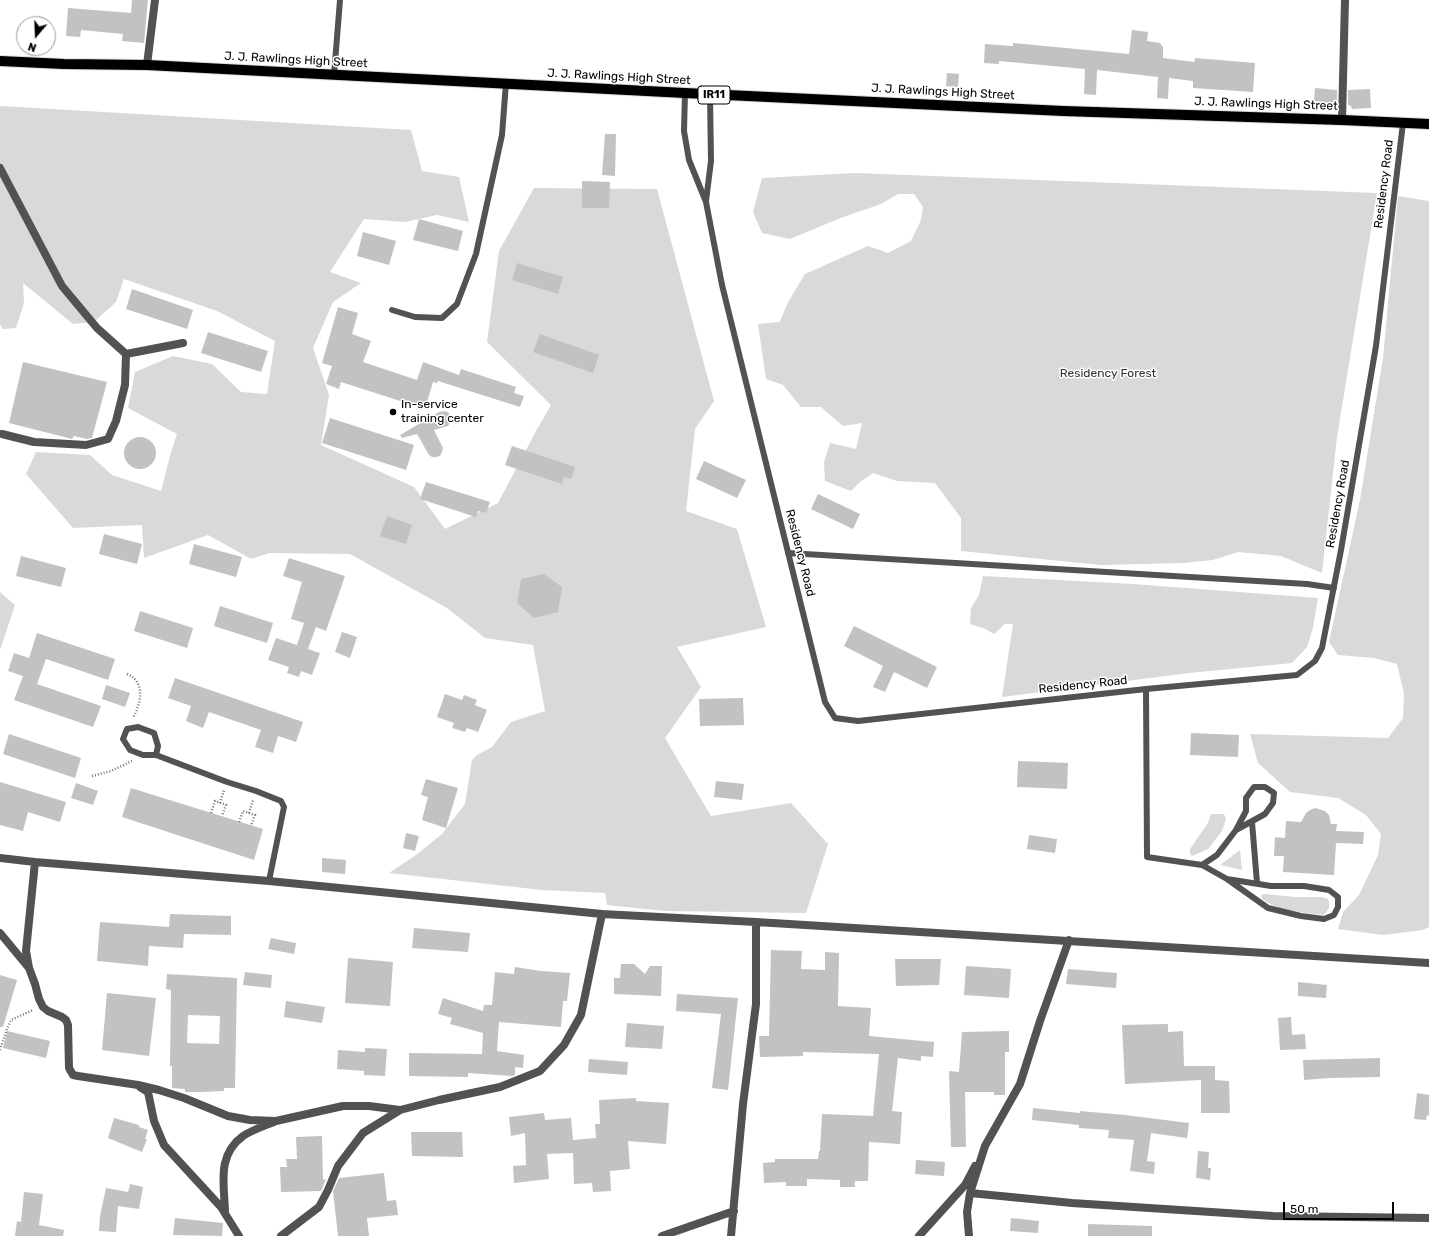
<!DOCTYPE html>
<style>
body{margin:0}
#map{position:relative;width:1429px;height:1236px;overflow:hidden;background:#fff;font-family:Rubik,sans-serif}
canvas{display:block}
.north{position:absolute;left:16px;top:16px;width:40px;height:40px;box-sizing:border-box;background:#fff;border:1px solid #999;border-radius:50%;rotate:199deg;font-size:11px;font-weight:700;line-height:16px;text-align:center;color:#000}
.north::after{content:'';display:block;margin:auto;width:14px;height:18px;background:#000;clip-path:polygon(50% 0,100% 100%,50% 72%,0 100%)}
.scale{position:absolute;left:1283px;top:1202px;width:111px;height:18px;box-sizing:border-box;border:2px solid #000;border-top:0;padding-left:5px;font-size:12px;line-height:14px;white-space:nowrap;color:#000;-webkit-text-stroke:3px #fff;paint-order:stroke}
</style>
<div id="map">
<canvas width="1429" height="1236"></canvas>
<div class="north">N</div>
<div class="scale">50 m</div>
</div>
<script>
const c = document.querySelector('canvas').getContext('2d');
c.lineJoin = 'round';
function fillPath(path, color) {
  c.fillStyle = color;
  c.fill(path, 'evenodd');
}
function stroke(path, color, width, dash) {
  c.strokeStyle = color;
  c.lineWidth = width;
  c.lineCap = dash ? 'butt' : 'round';
  c.setLineDash(dash || []);
  c.stroke(path);
}
function write(font, color, halo, rows, align = 'center') {
  c.font = font + ' Rubik,sans-serif';
  c.lineWidth = 3;
  c.setLineDash([]);
  c.textBaseline = 'middle';
  c.strokeStyle = halo;
  c.fillStyle = color;
  for (const [text, x, y, turn = 0] of rows) {
    c.save();
    c.translate(x, y);
    c.rotate((+turn || 0) * Math.PI / 180);
    c.textAlign = isNaN(turn) ? turn : align;
    if (halo) c.strokeText(text, 0, 0);
    c.fillText(text, 0, 0);
    c.restore();
  }
}
const green = new Path2D(`
 M0 106 411 130 422 171 459 177 469 222 437 215 405 222 364 219 330 272 361 283 333 302 313 348 329 395 321 445 414 487 445 529 498 503 536 431 551 405 487 342 499 251 534 188 657 189 714 401 695 429 686 511 737 529 766 627 677 647 701 687 665 738 711 816 791 803 828 844 806 913 665 911 607 905 605 893 542 890 389 873 416 855 442 834 465 804 472 760 477 755 492 747 511 722 545 711 533 645 485 638 447 608 350 554 269 553 251 559 208 535 144 558 142 525 73 528 26 474 36 452 90 455 112 475 161 491 171 452 177 434 128 408 135 372 173 356 212 364 241 392 267 394 275 341 217 311 124 279 116 302 94 322 73 324 23 283 24 303 16 328 3 329 0 325Z
 M855 173 1377 193 1337 437 1322 573 1281 556 1238 552 1213 560 1183 563 1101 565 961 551V518L935 483 897 481 873 473 860 482 851 491 825 481 824 462 830 443 856 449 862 423 843 426 821 407H801L783 385 766 379 758 324 780 322 787 304 805 274 868 246 888 253 911 241 921 220 923 207 914 194H898L881 204 838 219 790 239 762 233 753 212 762 178Z
 M1398 196 1429 201V927L1423 930 1383 935 1338 929 1343 912 1359 895 1378 855 1381 834 1366 815 1338 798 1290 792 1258 763 1250 734 1388 738 1403 718 1404 694 1397 664 1374 658 1338 655 1329 642 1360 500 1383 358Z
 M983 576 1133 584 1318 598 1313 628 1307 647 1292 663 1189 673 1002 697 1013 624H1005L994 634 985 629 970 624 971 608 979 595Z
 M0 592 15 605 0 650Z
 M1211 814H1224L1226 819 1222 831 1208 849 1192 856 1190 854V849L1208 823Z
 M1240 850 1242 870 1220 865Z
 M1265 894 1295 897H1322L1328 899C1331 906 1329 910 1323 915 1303 912 1278 911 1262 899L1261 895Z`);
const building = new Path2D(`
 M132 0H148L144 43 122 41 123 34 81 30 80 37 66 36 68 8 131 13Z
 M1132 30 1148 32 1147 41 1160 43 1163 47V58L1194 62 1195 58 1255 63 1253 92 1193 88V81L1169 78 1168 99 1157 98 1158 77 1097 70 1096 95 1084 94 1085 69 999 61V64L984 63 985 44 1013 46V43L1129 54Z
 M947 73 959 74 958 87 946 86Z
 M1315 88 1337 90V104L1314 101Z
 M1370 89 1371 108 1352 109 1351 106 1348 105V90Z
 M605 134H616L615 176 602 175Z
 M582 181 610 182 609 208H582Z
 M419 219 463 231 458 251 413 240Z
 M363 232 396 241 389 265 357 256Z
 M517 263 563 277 558 294 512 280Z
 M132 289 193 310 187 329 126 309Z
 M338 307 358 313 352 334 371 341 363 362 417 380 423 362 459 375 461 369 516 387 514 393 524 396 520 407 438 381 437 383 433 382 425 409 341 382 339 389 326 384 332 366 322 363Z
 M208 332 268 351 261 372 201 353Z
 M540 334 599 355 593 373 533 352Z
 M23 362 107 382 92 438 87 439 74 436 72 439 9 423Z
 M444 411 448 412 452 419 448 426 434 430 443 448 442 452 440 456 436 457H432L429 455 417 434 402 438 400 435 439 412Z
 M330 418 414 445 406 470 322 443Z
 M124 453a16 16 0 1 1 32 0a16 16 0 1 1-32 0Z
 M512 446 575 467 571 479 564 477 562 484 505 465Z
 M704 461 746 480 737 498 696 479Z
 M426 482 490 502 486 513 478 511 476 517 420 499Z
 M818 494 860 514 853 529 811 509Z
 M387 516 412 525 406 544 380 536Z
 M104 534 142 544 137 564 99 554Z
 M194 544 242 557 236 577 189 564Z
 M21 556 66 568 61 587 16 576Z
 M289 558 345 576 326 631 316 627 308 649 320 653 312 675 301 671 299 677 287 673 289 667 268 660 276 638 297 645 304 623 291 619 302 582 283 576Z
 M544 574 562 587 558 612 534 618 517 603 521 579Z
 M220 606 273 623 267 643 214 626Z
 M140 611 193 628 187 648 134 631Z
 M854 626 937 667 927 688 894 672 885 692 873 687 883 666 844 646Z
 M342 632 357 637 350 658 335 652Z
 M37 633 115 659 108 680 46 659 37 684 101 706 93 727 14 700 23 676 8 671 14 653 29 658Z
 M175 678 303 722 296 742 278 736 273 753 255 747 261 730 209 712 203 728 186 721 191 706 168 698Z
 M106 685 130 693 125 707 102 699Z
 M445 694 462 700 464 695 477 700 475 705 487 710 478 732 467 728 465 732 452 728 454 723 437 717Z
 M743 698 744 725 700 726 699 699Z
 M1191 733 1239 735 1238 757 1190 755Z
 M9 734 81 758 75 778 3 754Z
 M1018 761 1068 763 1067 789 1017 787Z
 M426 779 458 788 446 828 422 820 428 797 421 795Z
 M716 781 744 784 742 800 714 797Z
 M0 782 66 802 60 822 28 812 23 831 0 825Z
 M76 783 98 791 93 805 71 798Z
 M131 788 263 829 254 860 122 817Z
 M1315 808 1325 811 1329 815 1331 824H1337L1336 831 1364 832 1363 844 1336 843 1334 875 1283 872 1284 856H1274L1275 837 1285 838 1286 821 1301 822 1306 813 1310 810Z
 M406 833 419 836 415 851 403 848Z
 M1029 835 1057 839 1055 853 1027 849Z
 M322 858 346 860 345 874 322 872Z
 M170 914 231 916V935L184 934 183 948 149 946 148 966 97 961 100 922 169 927Z
 M414 928 470 933 468 952 412 948Z
 M271 938 296 943 294 954 268 949Z
 M771 950 802 951 801 969 825 970V952L839 953 838 1006 871 1008 869 1036 934 1042 933 1057 921 1056V1061L898 1058 892 1111 902 1112 900 1144 869 1142 868 1181H855V1187H840V1180L807 1179V1186H786V1182L764 1183 763 1163 775 1162V1159H818L819 1151H820L822 1114 873 1116 879 1054 803 1052V1056L760 1057 759 1036H769Z
 M348 958 393 962 390 1006 345 1003Z
 M895 959H941L939 985 896 986Z
 M621 964H634L645 974 650 966H662L661 996 614 994V978H620Z
 M966 966 1011 969 1009 998 964 995Z
 M515 967 541 971 570 973 567 1001H563L561 1027 499 1022 497 1051 524 1055 523 1068 515 1067V1075L512 1076 468 1073V1077L409 1076V1053L482 1054 483 1033 450 1024 452 1018 438 1014 443 998 483 1011 484 1005H492L495 972 514 974Z
 M1068 969 1117 973 1116 988 1066 984Z
 M245 972 272 975 271 988 243 985Z
 M167 974 237 978 235 1088H224V1091L201 1092H185V1089L172 1088V1066H170L171 990 166 989ZM188 1015 220 1016 219 1044 187 1043Z
 M0 975 17 980 3 1027H0Z
 M1298 982 1327 985 1326 998 1298 996Z
 M107 993 156 998 149 1056 102 1050Z
 M677 994 738 998 728 1090 712 1088 721 1014 676 1011Z
 M286 1001 325 1007 322 1023 284 1017Z
 M1291 1017 1292 1035 1305 1034 1306 1049 1280 1050 1278 1018Z
 M627 1023 664 1026 662 1049 625 1047Z
 M1168 1024V1032L1183 1031 1184 1066H1215V1080L1229 1081 1230 1113H1201V1080L1125 1084 1122 1025Z
 M7 1031 50 1041 46 1058 3 1048Z
 M1009 1031V1052H1005V1095H994V1092H965L966 1147H951L949 1071 959 1072 962 1032Z
 M365 1048 387 1049 385 1076 364 1075V1071L337 1069 338 1050 365 1052Z
 M1380 1058V1077L1330 1078 1304 1080 1303 1060Z
 M589 1059 628 1062 627 1075 588 1072Z
 M1417 1093 1429 1095V1116L1427 1115 1426 1120 1414 1119Z
 M636 1098V1101L669 1103 666 1144 628 1141 630 1169 610 1171 611 1191 593 1192 592 1183 574 1184 573 1153 547 1154 549 1179 514 1183 513 1166 526 1165 525 1133 511 1136 509 1117 544 1113 545 1120 571 1118 573 1140 596 1138 595 1124H600L599 1100Z
 M1033 1108 1080 1113V1111L1125 1115 1189 1123 1187 1138 1151 1133 1147 1161 1155 1162 1154 1174 1130 1171 1134 1140 1108 1138 1109 1130 1079 1128V1125L1032 1120Z
 M114 1118 139 1125V1127L148 1130 145 1139H147L142 1152 108 1138Z
 M411 1132H462L463 1157 412 1156Z
 M322 1136 323 1180 326 1179 321 1191 281 1192 280 1167H287L286 1159H297L296 1137Z
 M1198 1151 1209 1152 1208 1168H1211L1210 1180 1196 1178Z
 M916 1160 945 1162 944 1176 915 1174Z
 M384 1173 387 1201 396 1200 398 1215 367 1218 369 1236H338L333 1191 339 1178Z
 M130 1184 143 1187 139 1209 118 1206 116 1232 99 1231 100 1216 106 1188 128 1192Z
 M24 1192 43 1194 39 1225 64 1230 63 1236H15L17 1221 21 1222Z
 M175 1218 223 1223 222 1236 173 1235Z
 M1011 1218 1039 1221 1038 1233 1010 1231Z
 M1088 1224 1152 1226V1236H1088Z`);
const path = new Path2D(`
 M127 674C146 682 141 703 133 718
 M92 776 111 771 132 761
 M220 803 224 790
 M211 813 215 801 226 805 222 816
 M249 813 253 800
 M239 822 243 811 255 815 251 826
 M0 1050 7 1029 11 1020 33 1010`);
const service = new Path2D(`
 M334 75 340 0
 M685 93 684 131 689 160 706 202 722 285 825 702 835 718 858 721 1146 689 1297 675 1315 661 1322 648 1341 550 1376 346 1403 123
 M706 201 711 161 710 95
 M392 310 415 317 442 318 457 304 476 254 502 135 506 83
 M788 553 1307 584 1334 588
 M1146 689 1147 857 1202 865 1217 855 1236 830 1246 811V798L1254 787H1265L1274 793 1273 803 1265 814 1236 830
 M156 755 158 746 154 733 138 727 127 729 123 739 130 750 143 755H156L227 782 256 791 281 801 284 807 269 881
 M1252 822 1257 883
 M1202 865 1227 879 1268 908 1301 916 1324 919 1334 915 1338 907V897L1329 890 1304 886H1271L1227 879`);
const minor = new Path2D(`
 M147 65 155 0
 M1342 120 1345 0
 M0 168 62 286 97 328 126 354 125 385 116 421 108 439 86 445 34 442 2 434
 M126 354 183 343
 M0 858 35 862 269 881 602 914 756 922
 M35 862 26 951 29 968 35 984 39 999 43 1007 48 1011 62 1017 66 1020 68 1025 69 1068 73 1075 78 1076 138 1085 159 1090 184 1098 228 1116 250 1120 276 1121 343 1106H369L400 1110
 M0 933 29 968
 M140 1087 148 1092 154 1121 164 1145 221 1207 239 1236
 M970 1193 1072 1203 1273 1216 1429 1218
 M225 1211C224 1183 217 1155 243 1136 252 1130 264 1126 274 1122
 M281 1236 319 1207 328 1190 338 1166 363 1133 400 1110 439 1100 500 1087 540 1071 564 1045 581 1015 602 914
 M662 1236 734 1211
 M731 1236 743 1104 756 1004V922L1429 963
 M919 1236 965 1185 975 1166
 M969 1236 967 1212 970 1193 985 1146 1020 1084 1040 1021 1069 940`);
const primary = new Path2D(`
 M0 61 64 64 147 65 685 93 1063 111 1342 120 1429 124`);
const markers = [
 [393,412,4,"#000"]
];
const shields = [
 [714,95,32]
];
const shieldNames = [
 ["IR11",714,95]
];
const streetNames = [
 ["J. J. Rawlings High Street",296,60,3],
 ["J. J. Rawlings High Street",619,77,3],
 ["J. J. Rawlings High Street",943,92,3],
 ["J. J. Rawlings High Street",1266,104,2],
 ["Residency Road",1384,184,-83],
 ["Residency Road",1338,504,-80],
 ["Residency Road",800,553,76],
 ["Residency Road",1083,685,-6]
];
const parkNames = [
 ["Residency Forest",1108,374]
];
const poiNames = [
 ["In-service",401,405],
 ["training center",401,419]
];
fillPath(green, '#d9d9d9');
fillPath(building, '#c2c2c2');
stroke(primary, '#dbdbdb', 12);
stroke(path, '#747474', 2.5, [1, 2]);
stroke(service, '#525252', 6);
stroke(minor, '#525252', 8);
stroke(primary, '#000', 10);
for (const [x, y, r, color] of markers) {
  const dot = new Path2D();
  dot.arc(x, y, r, 0, 2 * Math.PI);
  c.fillStyle = color;
  c.fill(dot);
  stroke(dot, '#fff', 1.5);
}
for (const [x, y, w] of shields) {
  const box = new Path2D();
  box.roundRect(x - w / 2, y - 9, w, 18, 3);
  c.fillStyle = '#fff';
  c.fill(box);
  stroke(box, '#000', 1);
}
write('bold 11px', '#000', null, shieldNames);
write('12px', '#000', '#fff', streetNames);
write('12px', '#303030', '#fff', parkNames);
write('12px', '#000', '#fff', poiNames, 'left');
</script>
